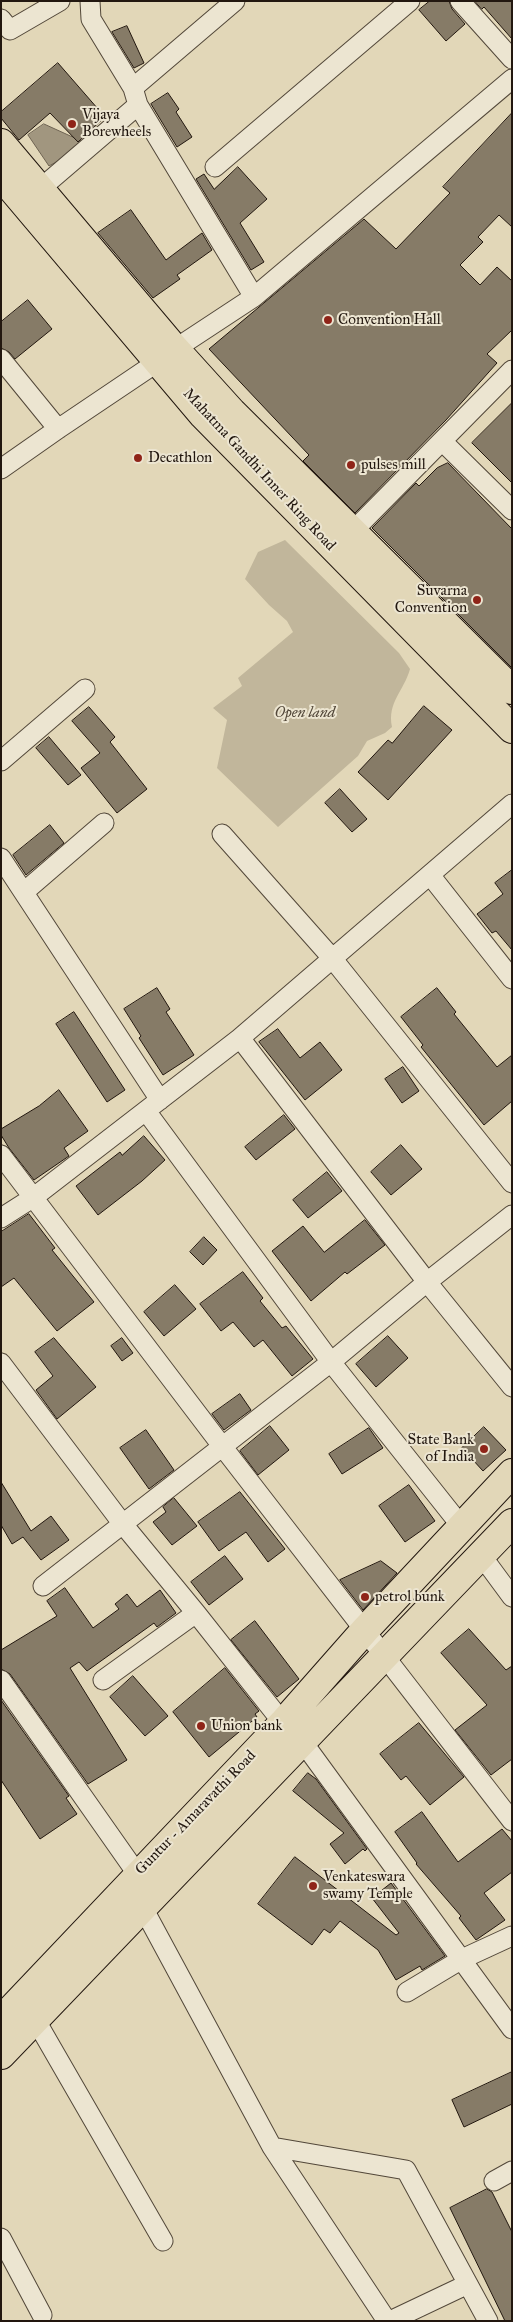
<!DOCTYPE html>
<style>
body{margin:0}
#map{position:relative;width:513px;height:2322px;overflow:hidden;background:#e2d7b8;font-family:"IM FELL Great Primer",serif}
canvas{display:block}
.frame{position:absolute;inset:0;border:2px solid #22170f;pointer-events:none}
</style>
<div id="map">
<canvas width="513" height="2322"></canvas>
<div class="frame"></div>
</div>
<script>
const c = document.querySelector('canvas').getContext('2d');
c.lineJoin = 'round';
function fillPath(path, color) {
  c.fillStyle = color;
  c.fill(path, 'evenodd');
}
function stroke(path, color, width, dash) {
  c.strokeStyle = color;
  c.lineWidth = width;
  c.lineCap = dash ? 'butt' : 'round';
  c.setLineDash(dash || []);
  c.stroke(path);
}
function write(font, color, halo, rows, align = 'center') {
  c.font = font + ' "IM FELL Great Primer",serif';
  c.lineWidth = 4;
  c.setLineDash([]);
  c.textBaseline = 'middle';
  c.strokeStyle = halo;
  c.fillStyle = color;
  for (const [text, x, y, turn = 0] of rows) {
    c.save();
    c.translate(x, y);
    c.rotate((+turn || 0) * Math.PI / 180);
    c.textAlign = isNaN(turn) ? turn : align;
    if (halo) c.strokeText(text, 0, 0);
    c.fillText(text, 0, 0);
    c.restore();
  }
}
const green = new Path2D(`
 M285 540 399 653 410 669C404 691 387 702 392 727L385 733 367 741 358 756 278 827 217 768 227 720 213 708 242 686 238 678 293 632 287 621 269 605 245 579 258 552Z`);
const water = new Path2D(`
 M44 124 88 144 49 166 28 135Z`);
const building = new Path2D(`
 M430 1H449L452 9 465 24 446 41 419 10Z
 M475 1H512V39L484 7 482 9Z
 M127 26 144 63 134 68 112 32Z
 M58 63 105 117 78 142 50 113 19 140 1 118V112Z
 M168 93 179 109 176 112 192 137 177 147 151 104Z
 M512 113V227L499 215 478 237 483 242 460 265 480 285 497 267 512 281V330L487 354 497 363 446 420 355 513 303 461 309 455 209 349 364 219 396 249 450 193 443 187Z
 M238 167 267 199 240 223 264 262 251 270 196 179 204 174 214 189Z
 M131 210 166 260 202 233 212 250 177 275 180 279 153 298 98 233Z
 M28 300 52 329 15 359 9 352 1 348V322Z
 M512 403V483L472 443Z
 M448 463 512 529V668L372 528 416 483 419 486 437 468Z
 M424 706 452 730 388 800 358 772 388 740 392 743Z
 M89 707 115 737 110 742 147 789 117 813 81 768 100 753 72 721Z
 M49 737 81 775 68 785 36 748Z
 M340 789 367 819 352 832 325 803Z
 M50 825 64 843 26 875 13 855Z
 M512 870V950L496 931 492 933 477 914 503 894 495 883Z
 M157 988 170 1009 166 1012 194 1055 163 1075 139 1038 141 1036 124 1009Z
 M437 988 456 1012 454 1014 497 1067 512 1055V1101L484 1125 421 1047 423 1045 401 1017Z
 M74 1012 125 1090 107 1102 56 1024Z
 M278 1029 300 1058 320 1042 342 1070 305 1100 259 1042Z
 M403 1067 419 1091 402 1103 385 1079Z
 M59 1090 88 1131 64 1148 69 1156 34 1180 9 1148 1 1135V1129L39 1106Z
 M284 1115 295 1129 256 1160 245 1147Z
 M144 1136 165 1160 142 1181 98 1215 76 1186 120 1152 122 1155Z
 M401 1145 422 1169 391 1195 371 1172Z
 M327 1172 342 1191 308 1218 293 1200Z
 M29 1214 55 1248 52 1250 94 1302 57 1331 14 1278 1 1287V1232Z
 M365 1220 385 1245 347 1274 345 1272 311 1301 272 1251 303 1226 324 1252Z
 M204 1237 217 1250 203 1265 190 1252Z
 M243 1272 263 1298 260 1301 282 1328 286 1326 313 1359 292 1376 263 1340 254 1347 233 1322 221 1331 200 1304Z
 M175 1285 196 1309 164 1336 144 1312Z
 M388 1336 408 1358 376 1387 356 1364Z
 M54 1338 96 1387 57 1419 36 1390 53 1376 35 1352Z
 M122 1338 133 1353 122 1361 111 1346Z
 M240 1394 251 1410 224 1430 212 1414Z
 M270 1426 289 1450 258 1475 240 1451Z
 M484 1427 506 1450 483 1471 462 1448Z
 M369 1428 383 1448 342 1474 329 1454Z
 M146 1430 174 1470 149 1489 120 1448Z
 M1 1482 31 1531 51 1516 69 1540 41 1560 23 1537 12 1544 1 1525Z
 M409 1485 435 1521 405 1542 379 1506Z
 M240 1492 285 1549 268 1562 246 1532 219 1551 198 1522Z
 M174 1498 197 1526 172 1545 153 1522 166 1512 163 1507Z
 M225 1556 243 1579 209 1605 191 1582Z
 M381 1561 397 1573 363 1610 340 1580Z
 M65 1588 93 1628 119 1609 115 1604 127 1594 137 1607 160 1590 176 1613 157 1627 154 1623 87 1671 79 1662 70 1668 127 1760 88 1784 10 1674 1 1669V1650L57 1616 47 1601Z
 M255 1621 299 1679 277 1697 231 1640Z
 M469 1629 506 1670 512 1666V1759L491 1775 455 1730 487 1705 441 1653Z
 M225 1668 259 1711 255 1714 257 1717 209 1757 173 1712Z
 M133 1676 168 1716 145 1736 110 1697Z
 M1 1700 69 1796 66 1798 77 1814 40 1839 1 1780Z
 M419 1723 464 1777 430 1805 406 1776 401 1780 380 1754Z
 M308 1773 316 1779 367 1849 365 1851 363 1849 345 1864 330 1844 344 1833 293 1791Z
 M422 1812 458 1862 502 1829 512 1841V1872L484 1893 505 1920 476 1940 459 1918 461 1916 416 1864 417 1863 395 1832Z
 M295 1857 396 1935 399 1933 372 1898 391 1883 445 1956 422 1970 420 1966 396 1980 378 1950 340 1921 330 1933 324 1929 312 1945 258 1904Z
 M512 2072V2104L464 2127 452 2100Z
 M487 2189 492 2192 512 2232V2321H505L450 2208Z`);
const minor = new Path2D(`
 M90 1 91 19 133 88 138 105 254 297
 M460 1 512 59
 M1 19 10 30 60 1
 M133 88 235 1
 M215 167 410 1
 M40 189 138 105
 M175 349 254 297 512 79
 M1 359 58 429
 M442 441 512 510
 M1 469 58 429 159 361
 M352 532 512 370
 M1 761 85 689
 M222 834 332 958 512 1183
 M1 858 160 1100
 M430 875 512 979
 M24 892 104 823
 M240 1038 427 1282 512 1387
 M146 1111 331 1362 462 1527
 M1 1155 222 1446 512 1821
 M1 1218 34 1197 240 1038 512 804
 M1 1363 122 1523 196 1613 283 1723
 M481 1555 512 1597
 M43 1586 331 1362 427 1282 512 1215
 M1 1680 138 1875
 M103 1680 196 1613
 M302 1741 512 2029
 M142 1906 272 2147 387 2321
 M407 1992 462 1959 512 1936
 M35 2019 163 2241
 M272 2147 406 2170 488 2321
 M494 2181 512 2171
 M1 2238 42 2315
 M390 2321 468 2284`);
const primary = new Path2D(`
 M1 143 175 349 232 412 512 690
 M1 176 203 415 512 729
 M1 2020 283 1723 365 1630 512 1473
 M1 2055 512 1523`);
const markers = [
 [72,124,5,"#8f2418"],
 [328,320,5,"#8f2418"],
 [138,458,5,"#8f2418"],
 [351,465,5,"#8f2418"],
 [477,600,5,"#8f2418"],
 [484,1449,5,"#8f2418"],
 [365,1597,5,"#8f2418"],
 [201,1726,5,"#8f2418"],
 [313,1886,5,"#8f2418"]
];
const poiNames = [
 ["Vijaya",82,115],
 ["Borewheels",82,132],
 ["Convention Hall",338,320],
 ["Decathlon",148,458],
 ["pulses mill",361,465],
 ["Suvarna",467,591,"right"],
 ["Convention",467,608,"right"],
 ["State Bank",474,1440,"right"],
 ["of India",474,1457,"right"],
 ["petrol bunk",375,1597],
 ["Union bank",211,1726],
 ["Venkateswara",323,1877],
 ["swamy Temple",323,1894]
];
const streetNames = [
 ["Mahatma Gandhi Inner Ring Road",259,470,47],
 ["Guntur - Amaravathi Road",196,1813,-46]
];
const parkNames = [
 ["Open land",305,713]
];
fillPath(green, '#c1b69b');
fillPath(water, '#a1967f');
stroke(water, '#6e6352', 1);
fillPath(building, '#867b67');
stroke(building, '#22170f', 1);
stroke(minor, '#524739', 21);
stroke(primary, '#22170f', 30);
stroke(minor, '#ece5d1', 19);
stroke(primary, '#e2d7b8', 28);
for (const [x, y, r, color] of markers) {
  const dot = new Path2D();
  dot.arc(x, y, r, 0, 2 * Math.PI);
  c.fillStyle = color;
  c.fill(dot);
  stroke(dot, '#ece5d1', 2);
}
write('15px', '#22170f', '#ece5d1', poiNames, 'left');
write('15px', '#22170f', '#ece5d1', streetNames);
write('italic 15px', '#524739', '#ece5d1', parkNames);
</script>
